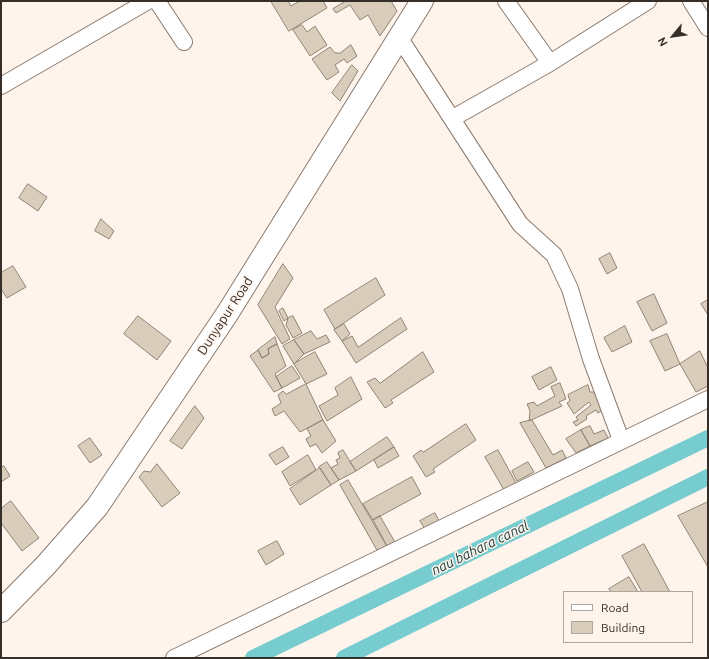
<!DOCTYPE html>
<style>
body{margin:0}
#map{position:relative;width:709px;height:659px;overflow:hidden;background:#fff4ec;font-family:Ubuntu,sans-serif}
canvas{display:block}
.frame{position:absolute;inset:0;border:2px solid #352e29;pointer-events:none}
.legend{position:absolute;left:563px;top:591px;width:130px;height:52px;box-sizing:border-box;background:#fff4ec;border:1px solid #aea59e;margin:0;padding:5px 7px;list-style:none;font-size:12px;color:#352e29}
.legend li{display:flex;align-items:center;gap:8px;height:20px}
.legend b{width:20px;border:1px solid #aea59e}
.north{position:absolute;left:653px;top:16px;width:40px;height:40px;-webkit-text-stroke:3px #fff4ec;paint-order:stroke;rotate:241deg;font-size:11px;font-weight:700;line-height:16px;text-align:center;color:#352e29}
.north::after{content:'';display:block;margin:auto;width:14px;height:18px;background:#352e29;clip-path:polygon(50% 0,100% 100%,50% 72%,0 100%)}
</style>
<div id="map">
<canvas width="709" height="659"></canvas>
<div class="frame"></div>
<ul class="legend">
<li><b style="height:5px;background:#fff"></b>Road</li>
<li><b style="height:11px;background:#d9ccbb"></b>Building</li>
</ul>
<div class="north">N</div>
</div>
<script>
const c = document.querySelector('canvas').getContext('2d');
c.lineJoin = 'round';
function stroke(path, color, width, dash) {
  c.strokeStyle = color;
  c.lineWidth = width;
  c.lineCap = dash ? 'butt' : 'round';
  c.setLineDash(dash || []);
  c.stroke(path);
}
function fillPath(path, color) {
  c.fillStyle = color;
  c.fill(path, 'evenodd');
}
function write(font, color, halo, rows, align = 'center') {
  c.font = font + ' Ubuntu,sans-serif';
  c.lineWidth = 3;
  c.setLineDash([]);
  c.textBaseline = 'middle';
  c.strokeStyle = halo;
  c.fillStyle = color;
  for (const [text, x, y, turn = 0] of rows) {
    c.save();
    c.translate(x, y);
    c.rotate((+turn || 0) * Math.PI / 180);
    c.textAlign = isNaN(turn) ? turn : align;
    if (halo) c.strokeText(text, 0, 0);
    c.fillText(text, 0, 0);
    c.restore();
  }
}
const canal = new Path2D(`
 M253 658 708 438
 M344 658 708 477`);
const building = new Path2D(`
 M271 1H288L291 6 300 1H323L327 8 289 31Z
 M346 1H391L397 11 380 36 368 15 360 20 350 5 336 13 333 9Z
 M302 25 307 32 315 26 327 45 310 56 293 30Z
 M351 45 357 56 347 63 344 59 335 65 339 72 327 80 312 59 330 47 335 53H340Z
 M352 65 358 71 340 101 332 93Z
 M28 184 47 197 38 211 19 198Z
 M101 219 114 231 109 239 95 231Z
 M610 253 617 268 607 274 599 259Z
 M283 264 293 278 275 307 290 339 282 344 258 305Z
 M13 266 26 287 7 298 1 289V273Z
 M376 278 385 295 335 329 324 310Z
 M654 294 667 323 652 331 637 302Z
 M708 300V315L701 304Z
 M283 308 288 318 284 321 279 311Z
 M138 316 171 341 157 360 124 334Z
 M293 316 302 333 293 338 286 325 288 318Z
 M401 318 407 329 356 363 342 341 352 336 358 347Z
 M344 324 350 334 342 341 334 330Z
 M625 326 632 342 612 352 604 338Z
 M311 331 317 339 326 335 330 342 304 354 294 340Z
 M667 334 680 364 665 371 650 341Z
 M275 337 277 344 268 349 269 354 262 358 258 350Z
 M294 340 304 354 294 364 283 346Z
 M277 344 286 366 275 374 282 388 274 392 250 356 258 350 262 358 269 354 268 349Z
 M700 351 708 368V386L696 392 680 364Z
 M315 352 327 374 306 384 294 364Z
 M423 352 434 372 391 400 393 403 385 408 367 382 375 378 380 383Z
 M292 366 300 378 282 388 276 377Z
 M551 367 557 380 539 390 532 377Z
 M351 377 362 399 327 421 319 406 338 395 335 388Z
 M560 383 566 399 559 402 562 406 529 421 530 411 527 404 534 402 537 406 555 396 551 387Z
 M306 384 323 420 300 432 284 411 275 416 272 409 281 403 278 395 283 391 286 394Z
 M588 385 590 392H594L599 398 603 410 598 413 596 410 586 416 587 419 576 426 573 422 578 420 576 417 591 405 589 402 574 414 567 403 570 401 568 395Z
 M195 406 204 418 182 449 170 441Z
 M323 420 336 441 322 453 316 444 310 447 306 439 311 436 307 429Z
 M532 420 553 455 562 450 566 458 546 468 520 423Z
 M466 424 476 440 433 469 435 472 426 477 413 456 421 450 423 452Z
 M590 426 594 434 604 430 608 438 590 446 581 430Z
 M581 430 590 446 576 453 566 439Z
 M387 437 394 447 356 471 350 462Z
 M90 438 102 455 90 463 78 446Z
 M283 447 289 457 276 465 269 455Z
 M394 447 399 456 378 468 374 460Z
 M343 450 356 471 339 480 331 468 338 464 336 460 340 458 338 453Z
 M498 450 516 483 504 490 485 457Z
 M308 455 316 470 290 486 282 472Z
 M327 462 339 480 331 485 319 467Z
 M528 462 534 472 517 481 512 471Z
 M157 464 180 493 162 507 139 477 144 471 150 472Z
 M4 466 10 476 1 482V468Z
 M320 468 331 485 300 505 290 489Z
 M412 477 421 494 373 520 363 504Z
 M348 480 388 548 378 552 340 485Z
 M11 501 39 538 22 551 1 523V509Z
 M708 502V567L678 516Z
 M435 513 439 521 425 529 420 521Z
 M380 516 396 544 388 548 373 520Z
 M277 541 284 554 266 565 258 551Z
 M644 544 670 592H642L622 556Z
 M629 577 638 592H611L609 589Z`);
const street = new Path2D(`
 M157 1 184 42
 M506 1 550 63
 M691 1 708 28
 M399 37 520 224 554 255 570 289 591 359 621 440
 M1 86 148 1
 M453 118 550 63 648 1
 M174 658 708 399`);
const secondary = new Path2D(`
 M1 611 46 565 97 507 227 314 422 1`);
const streetNames = [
 ["Dunyapur Road",225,316,-57]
];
const waterNames = [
 ["nau bahara canal",480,548,-26]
];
stroke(canal, '#76ccce', 16);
fillPath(building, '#d9ccbb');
stroke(building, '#908474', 1);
stroke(street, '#8a7a6e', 18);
stroke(secondary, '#8a7a6e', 24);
stroke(street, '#fff', 16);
stroke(secondary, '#fff', 22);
write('13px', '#352e29', '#fff4ec', streetNames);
write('italic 14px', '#133d3e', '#fff4ec', waterNames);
</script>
